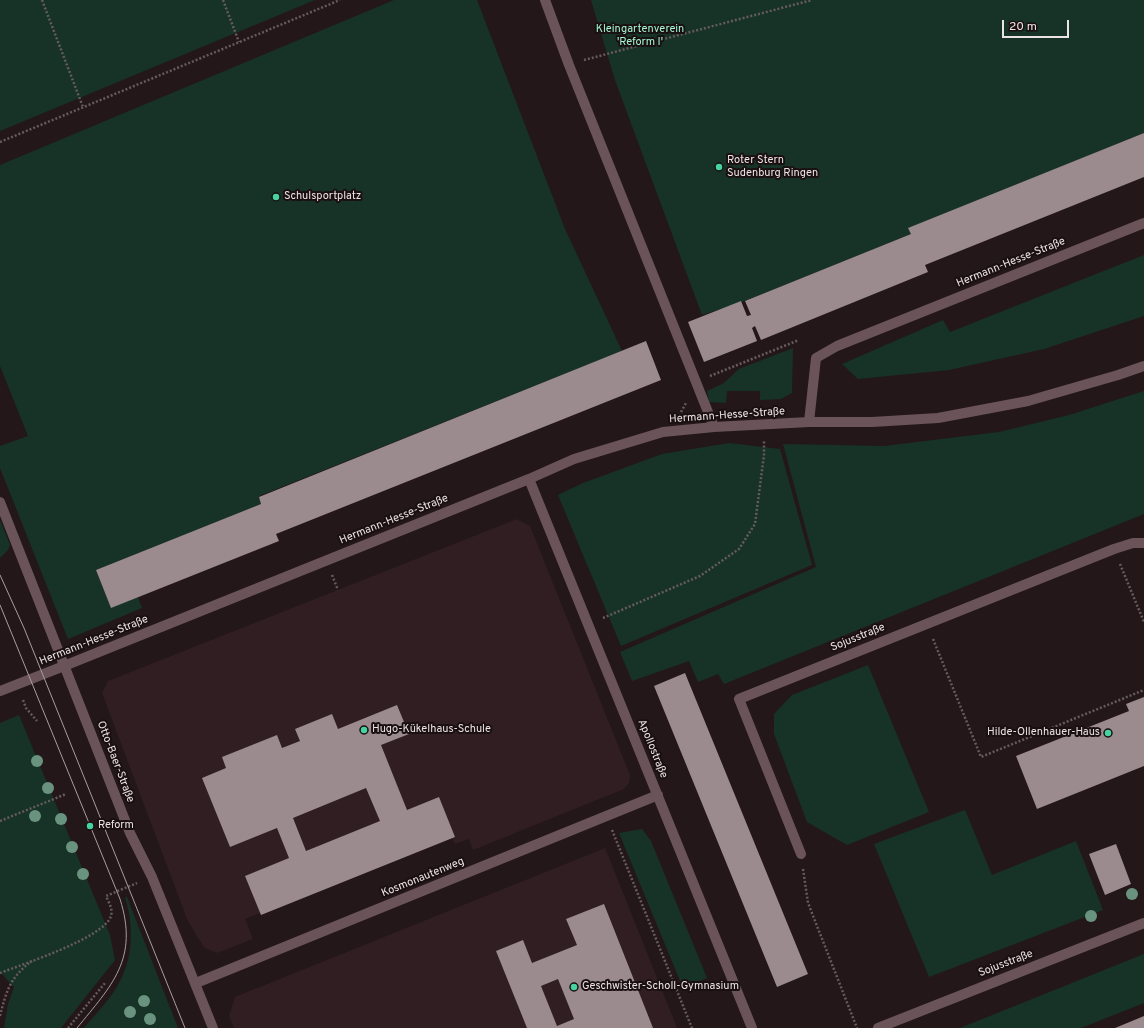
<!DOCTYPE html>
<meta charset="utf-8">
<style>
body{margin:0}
#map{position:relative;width:1144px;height:1028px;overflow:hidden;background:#23171a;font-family:Overpass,sans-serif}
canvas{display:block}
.scale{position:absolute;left:1002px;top:20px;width:67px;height:18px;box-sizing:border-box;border:2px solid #ece3e5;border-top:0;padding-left:5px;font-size:12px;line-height:14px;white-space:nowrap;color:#ece3e5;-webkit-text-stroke:3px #1a0f11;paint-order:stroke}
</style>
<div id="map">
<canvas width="1144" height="1028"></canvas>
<div class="scale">20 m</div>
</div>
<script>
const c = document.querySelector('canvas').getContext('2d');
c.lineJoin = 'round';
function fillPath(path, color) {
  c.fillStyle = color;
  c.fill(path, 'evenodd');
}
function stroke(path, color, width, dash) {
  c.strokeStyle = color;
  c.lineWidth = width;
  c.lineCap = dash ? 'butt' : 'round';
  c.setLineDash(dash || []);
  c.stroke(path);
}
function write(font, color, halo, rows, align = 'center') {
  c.font = font + ' Overpass,sans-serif';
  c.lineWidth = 4;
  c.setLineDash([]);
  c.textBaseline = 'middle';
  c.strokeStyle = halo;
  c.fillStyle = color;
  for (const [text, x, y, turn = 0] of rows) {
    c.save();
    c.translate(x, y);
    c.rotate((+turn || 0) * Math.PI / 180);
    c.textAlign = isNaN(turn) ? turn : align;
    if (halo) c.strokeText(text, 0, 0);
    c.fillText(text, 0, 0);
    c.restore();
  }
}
const built = new Path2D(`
 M517 519 530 526 630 775 629 783 624 789 473 850 469 839 455 844 452 838 261 915 260 913 245 919 253 939 217 953 205 948 196 935 187 919 102 693 108 681Z
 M605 848 677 1028H234L229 1016 235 997Z`);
const green = new Path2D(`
 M0 0H315L0 131Z
 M394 0H477L565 229 622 351 259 496 261 504 96 570 111 607 138 597 142 608 68 639 0 468V446L28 436 0 366V165Z
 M591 0H1144V133L909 228 911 234 745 301 702 315 615 80Z
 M1144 255V316L1044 349 949 370 858 379 842 364 943 320 950 332Z
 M793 348 792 393 781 399 760 400V391H727L726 403 709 402 707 391 724 383 739 369Z
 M1144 391V514L724 684 718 674 698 682 689 661 632 681 620 652 816 567 783 444 884 446 999 432 1069 415Z
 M729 443 780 449 812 565 621 646 558 495 583 483 662 454Z
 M0 520 10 545 8 550 0 558Z
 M868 665 929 812 847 845 807 822 774 734V714L792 695Z
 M19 715 110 935 115 960 61 1028H4L8 1004 14 987 0 972V723Z
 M965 810 992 875 1076 841 1103 910 929 977 874 844Z
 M642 829 651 841 707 978 683 988 619 833Z
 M125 897H127L178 1028H84C97 1012 113 997 121 979 134 953 133 924 125 897Z
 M1144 954V1003L1081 1028H960Z`);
const building = new Path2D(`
 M1144 133V177L925 265 928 272 761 340 755 326 752 328 757 341 704 362 688 322 741 301 747 316 751 315 745 301 911 234 908 228Z
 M646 341 661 380 276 534 279 541 111 608 96 570 261 504 259 497Z
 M685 673 808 974 777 987 654 686Z
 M1144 697V766L1037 809 1016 756 1129 711 1126 704Z
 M397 705 409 734 381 745 407 810 439 797 455 837 261 915 245 876 289 858 277 828 230 847 202 778 226 768 222 757 277 735 282 748 300 741 295 729 332 714 338 729ZM366 788 380 821 306 851 293 818Z
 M1116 844 1131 884 1105 895 1089 854Z
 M604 904 653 1028H527L496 951 523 940 532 963 577 945 566 919ZM558 979 574 1019 557 1026 541 986Z
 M1144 1016V1028H1115L1132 1021Z`);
const path = new Path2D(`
 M42 0 83 107
 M223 0 239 42
 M584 60 812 0
 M0 142 340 0
 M710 376 799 340
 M681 412 686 403
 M1120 564 1144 622
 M332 575 338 590
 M603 618 700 576 739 549 755 524 764 455V440
 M933 639 981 757 1144 690
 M23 700 26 708 37 721
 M0 821 66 794
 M612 830 692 1028
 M803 869 808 903 857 1028
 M0 973C23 964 104 938 111 916 113 909 109 903 106 896L137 883
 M0 1016C6 992 10 977 32 961
 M68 1028 105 983`);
const minor = new Path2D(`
 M545 0 569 65 714 427
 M809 422 816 358 837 346 1144 223
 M529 479 752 1028
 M0 502 130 833 152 877 213 1028
 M0 691 64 666 529 479 574 459 663 432 714 427 809 422H872L938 418 1028 401 1118 375 1144 366
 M801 854 739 699 1114 549 1133 543H1144
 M196 983 658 795
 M878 1028 1144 923`);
const tram = new Path2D(`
 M0 575 24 628 185 1028
 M0 605 120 899C139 959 112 985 77 1028`);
const trees = [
 [37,761],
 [48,788],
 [35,816],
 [61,819],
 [72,847],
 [83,874],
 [1132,894],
 [1091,916],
 [144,1001],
 [130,1012],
 [150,1019]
];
const markers = [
 [719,167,4,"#45d49f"],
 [276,197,4,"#45d49f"],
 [364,730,4,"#45d49f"],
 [1108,733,4,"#45d49f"],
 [90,826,4,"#45d49f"],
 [574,987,4,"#45d49f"]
];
const parkNames = [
 ["Kleingartenverein",640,30],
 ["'Reform I'",640,43]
];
const poiNames = [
 ["Roter Stern",727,161],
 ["Sudenburg Ringen",727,174],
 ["Schulsportplatz",284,197],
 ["Hugo-Kükelhaus-Schule",372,730],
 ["Hilde-Ollenhauer-Haus",1100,733,"right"],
 ["Reform",98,826],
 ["Geschwister-Scholl-Gymnasium",582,987]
];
const streetNames = [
 ["Hermann-Hesse-Straße",1011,263,-22],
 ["Hermann-Hesse-Straße",727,416,-4],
 ["Hermann-Hesse-Straße",394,520,-22],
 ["Sojusstraße",858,638,-22],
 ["Hermann-Hesse-Straße",94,641,-22],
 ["Apollostraße",652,749,68],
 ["Otto-Baer-Straße",115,762,69],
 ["Kosmonautenweg",423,878,-22],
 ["Sojusstraße",1006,964,-21]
];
fillPath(built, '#301e22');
fillPath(green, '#173327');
fillPath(building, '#9b8b8e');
stroke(path, '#665b5e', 2.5, [2, 2]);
stroke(minor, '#6b5459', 10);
stroke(tram, '#a89ea0', 1);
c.fillStyle = '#69937f';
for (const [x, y] of trees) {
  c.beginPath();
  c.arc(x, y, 6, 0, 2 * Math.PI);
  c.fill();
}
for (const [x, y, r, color] of markers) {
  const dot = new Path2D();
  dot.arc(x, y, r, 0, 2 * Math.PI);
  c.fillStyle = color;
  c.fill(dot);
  stroke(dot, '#1a0f11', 1.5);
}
write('11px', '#a3f8d2', '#1a0f11', parkNames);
write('11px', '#ece3e5', '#1a0f11', poiNames, 'left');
write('11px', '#ece3e5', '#1a0f11', streetNames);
</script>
